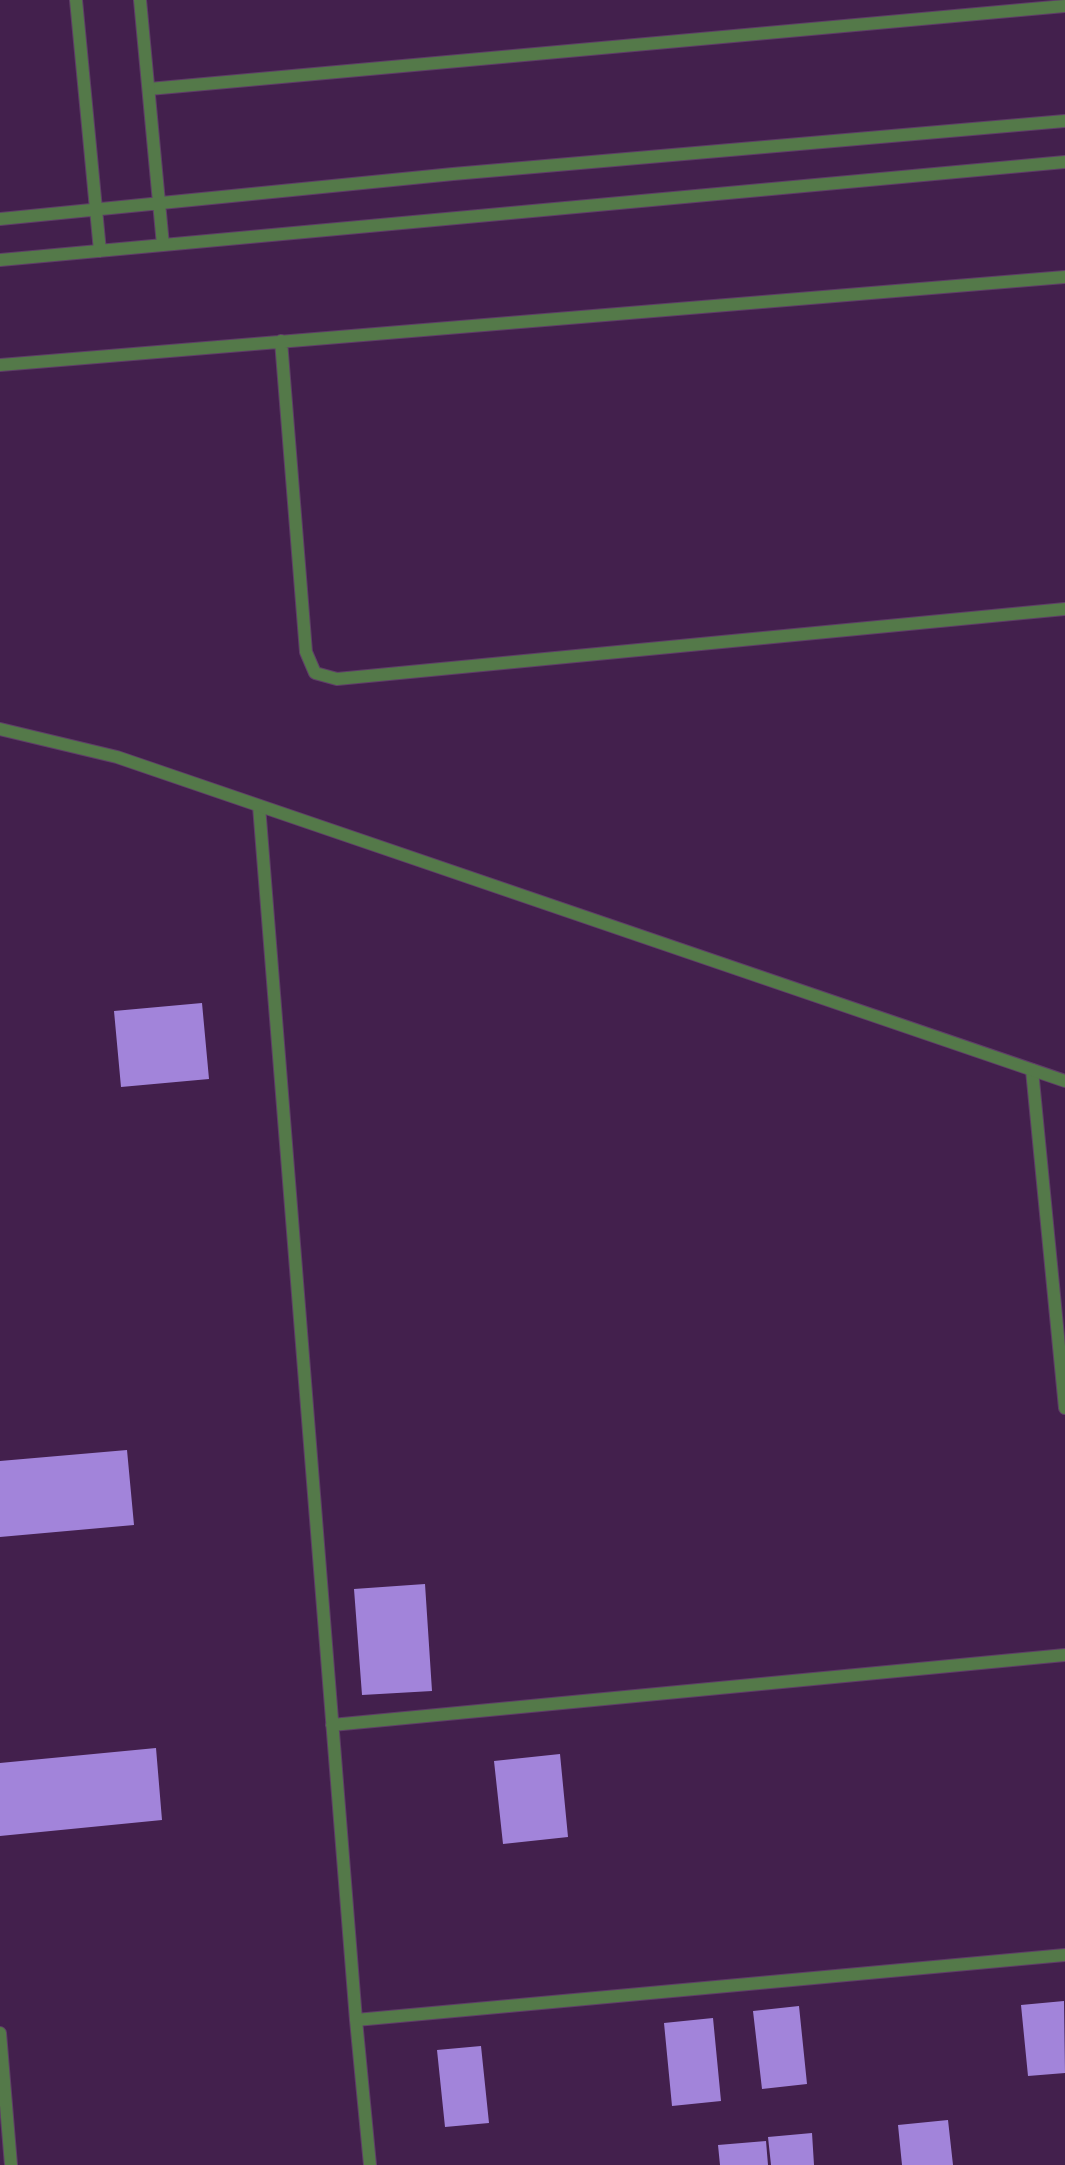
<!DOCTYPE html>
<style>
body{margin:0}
canvas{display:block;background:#43204d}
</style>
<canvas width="1065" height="2165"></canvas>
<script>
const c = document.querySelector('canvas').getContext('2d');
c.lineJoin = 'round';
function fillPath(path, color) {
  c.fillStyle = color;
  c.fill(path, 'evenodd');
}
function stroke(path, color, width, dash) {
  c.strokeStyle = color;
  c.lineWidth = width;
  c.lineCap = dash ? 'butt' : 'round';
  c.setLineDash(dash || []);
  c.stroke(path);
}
const building = new Path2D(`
 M202 1003 209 1079 121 1087 114 1011Z
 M127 1450 134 1525 0 1537V1461Z
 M425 1584 432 1691 362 1695 354 1589Z
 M156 1748 162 1820 0 1836V1763Z
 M560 1754 568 1837 503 1844 494 1761Z
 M1064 2001 1065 2073 1028 2076 1021 2005Z
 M799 2006 807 2084 762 2089 753 2011Z
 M713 2018 721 2101 672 2106 664 2023Z
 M481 2046 489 2123 445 2127 437 2050Z
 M948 2120 953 2165H902L898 2125Z
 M812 2133 814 2165H771L768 2137Z
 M766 2141 768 2165H720L718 2145Z`);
const minor = new Path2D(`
 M149 89 1065 6
 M281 341 306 652 315 673 337 679 1065 609
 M0 365 1065 277
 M259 806 356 2020 370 2165
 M1032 1070 1065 1408
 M332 1725 1065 1655
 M356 2020 1065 1955
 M0 2033 11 2165`);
const tertiary = new Path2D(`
 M76 0 100 251
 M140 0 163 245
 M0 219 453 174 1065 121
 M0 260 1065 162
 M0 729 117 757 1065 1081`);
fillPath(building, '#a284da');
stroke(minor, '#5f3e68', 14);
stroke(tertiary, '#5f3e68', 14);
stroke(minor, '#547949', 12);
stroke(tertiary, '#547949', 12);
</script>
